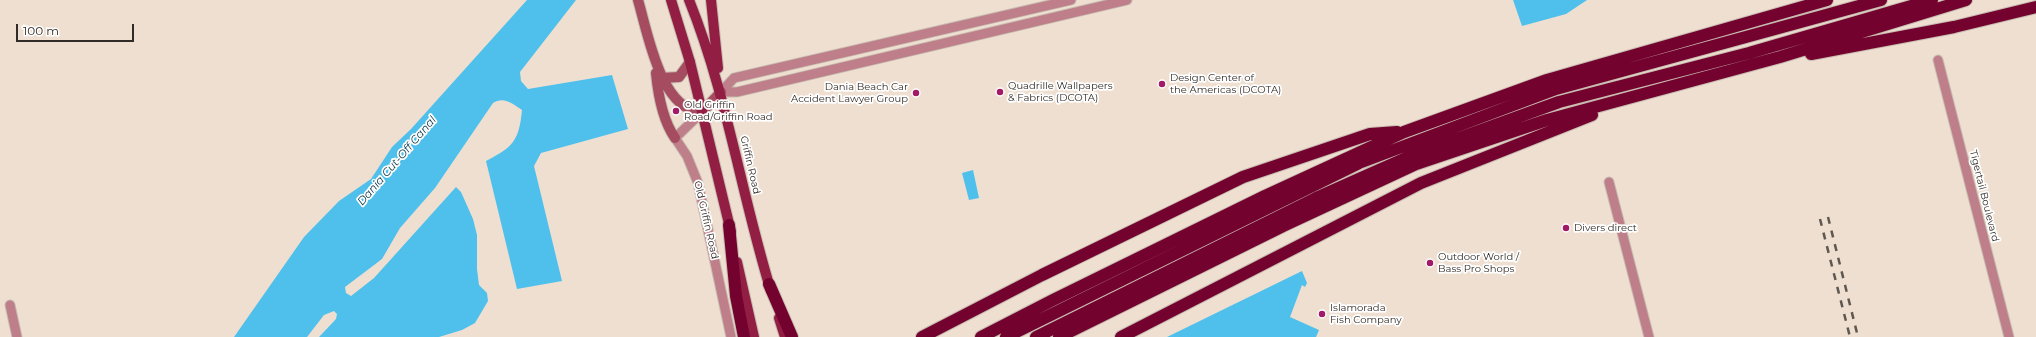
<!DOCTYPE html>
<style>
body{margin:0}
#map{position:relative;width:2036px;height:337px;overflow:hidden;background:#eedfd1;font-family:Montserrat,sans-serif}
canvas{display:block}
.scale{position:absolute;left:16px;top:24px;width:118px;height:18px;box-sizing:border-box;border:2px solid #302b26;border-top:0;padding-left:5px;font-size:12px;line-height:14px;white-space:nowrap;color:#302b26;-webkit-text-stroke:3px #fff;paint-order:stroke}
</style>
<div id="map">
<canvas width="2036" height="337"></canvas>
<div class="scale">100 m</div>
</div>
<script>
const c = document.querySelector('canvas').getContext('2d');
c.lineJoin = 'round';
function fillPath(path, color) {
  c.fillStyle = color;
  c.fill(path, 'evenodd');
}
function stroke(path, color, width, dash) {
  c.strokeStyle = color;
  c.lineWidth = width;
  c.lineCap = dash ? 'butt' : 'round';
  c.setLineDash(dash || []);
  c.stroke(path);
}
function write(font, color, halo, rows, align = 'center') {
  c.font = font + ' Montserrat,sans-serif';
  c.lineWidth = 3.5;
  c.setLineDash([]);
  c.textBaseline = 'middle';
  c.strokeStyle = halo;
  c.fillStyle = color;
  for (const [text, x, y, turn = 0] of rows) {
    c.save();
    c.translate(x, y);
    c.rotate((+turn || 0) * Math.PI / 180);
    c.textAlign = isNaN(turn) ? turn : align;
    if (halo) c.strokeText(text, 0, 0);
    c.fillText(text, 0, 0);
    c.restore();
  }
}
const water = new Path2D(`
 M527 0H576L520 72 521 81 528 89 612 75 628 129 541 153 534 166 562 281 517 289 486 161C513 147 519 141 522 110 513 104 504 96 493 103L435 188 400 228 382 259 345 287 346 293 351 296 374 278 456 187 461 192 473 219 477 235V269L479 285 487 293 488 301 475 323 462 330 439 337H319L336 319 337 314 334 311 324 315 307 337H234L304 237 339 201 371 179 392 147 411 129Z
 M1513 0H1587L1566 14 1522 26Z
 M973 170 979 198 969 200 962 173Z
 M1302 271 1307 283 1305 287 1302 285 1290 317 1319 330 1316 337H1167Z`);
const street = new Path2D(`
 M1938 60 2009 337
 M721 92H737L1127 0
 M721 92 734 78 1071 0
 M703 111 675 138 687 156 698 183 731 337
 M1609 182 1649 337
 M10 305 17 337`);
const secondary = new Path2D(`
 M638 0C647 30 661 114 703 111L721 92
 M656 73C658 94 663 121 675 138
 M661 78 679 77 690 62`);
const primary = new Path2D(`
 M671 0 690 62 731 232
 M689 0C727 94 741 194 771 291
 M711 0 718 68
 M737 262 754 337
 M779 318 785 337`);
const highway = new Path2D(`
 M1811 54 1954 27 2036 7
 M729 225 736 296 744 337
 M769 284 792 337
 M922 337 1042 275 1243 177 1370 134 1397 132
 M981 337 1053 300 1265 196 1404 132 1547 80 1827 0
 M1006 337 1359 163 1556 89 1881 0
 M1036 337 1316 198 1413 155 1559 102 1749 53 1932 0
 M1059 337 1283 226 1416 164 1547 120 1780 57 1966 0
 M1121 337 1421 183 1592 115`);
const rail = new Path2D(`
 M1828 217 1858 337
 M1820 219 1850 337`);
const markers = [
 [1162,84,4,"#a11a66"],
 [1000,92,4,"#a11a66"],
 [916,93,4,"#a11a66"],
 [676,111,4,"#a11a66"],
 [1566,228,4,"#a11a66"],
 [1430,263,4,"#a11a66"],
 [1322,314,4,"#a11a66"]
];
const poiNames = [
 ["Design Center of",1170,78],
 ["the Americas (DCOTA)",1170,90],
 ["Quadrille Wallpapers",1008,86],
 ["& Fabrics (DCOTA)",1008,98],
 ["Dania Beach Car",908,87,"right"],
 ["Accident Lawyer Group",908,99,"right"],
 ["Old Griffin",684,105],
 ["Road/Griffin Road",684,117],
 ["Divers direct",1574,228],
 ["Outdoor World /",1438,257],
 ["Bass Pro Shops",1438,269],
 ["Islamorada",1330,308],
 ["Fish Company",1330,320]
];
const streetNames = [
 ["Griffin Road",750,165,77],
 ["Tigertail Boulevard",1984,196,76],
 ["Old Griffin Road",706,220,77]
];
const waterNames = [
 ["Dania Cut-Off Canal",397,161,-49]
];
fillPath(water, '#4fc0eb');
stroke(street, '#c8bbaf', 11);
stroke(secondary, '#c8bbaf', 12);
stroke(primary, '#c8bbaf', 12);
stroke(highway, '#c8bbaf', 14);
stroke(street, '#be7f8a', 9);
stroke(secondary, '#a64c60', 10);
stroke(primary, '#921f43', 10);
stroke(highway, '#74022f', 12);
stroke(rail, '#5f5851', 2.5, [7, 7]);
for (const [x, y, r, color] of markers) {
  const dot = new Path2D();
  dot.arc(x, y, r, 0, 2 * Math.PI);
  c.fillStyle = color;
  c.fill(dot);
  stroke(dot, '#fff', 1.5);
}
write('10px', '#302b26', '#fff', poiNames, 'left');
write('10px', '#302b26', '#fff', streetNames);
write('italic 11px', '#034', '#fff', waterNames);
</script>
